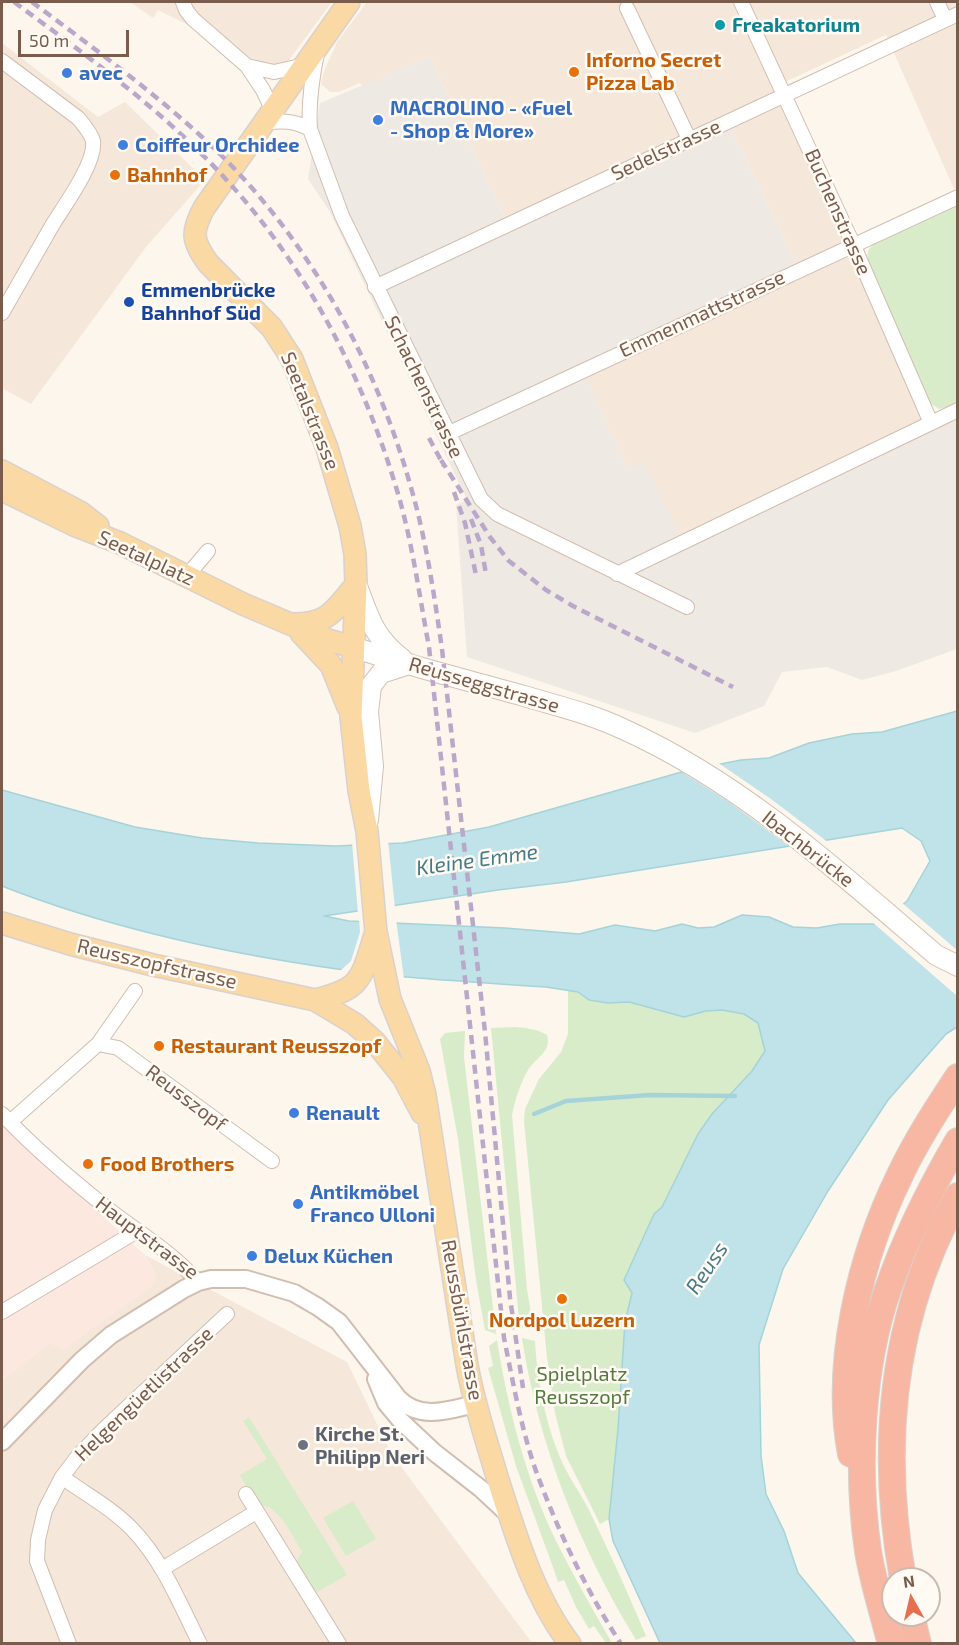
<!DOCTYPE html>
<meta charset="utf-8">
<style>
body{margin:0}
#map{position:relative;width:959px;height:1645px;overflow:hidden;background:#fdf6ec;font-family:"Exo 2",sans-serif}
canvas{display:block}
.frame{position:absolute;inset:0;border:3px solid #7a5c4d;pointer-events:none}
.north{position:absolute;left:881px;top:1567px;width:60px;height:60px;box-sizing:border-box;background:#fffaf3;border:2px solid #cabbb1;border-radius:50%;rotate:352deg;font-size:16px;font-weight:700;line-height:24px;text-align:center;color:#7a5c4d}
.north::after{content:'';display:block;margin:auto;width:21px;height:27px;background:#e76f51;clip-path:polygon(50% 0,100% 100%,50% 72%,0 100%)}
.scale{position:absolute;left:18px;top:30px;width:111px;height:27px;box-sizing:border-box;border:3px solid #7a5c4d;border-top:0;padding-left:8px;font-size:18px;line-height:21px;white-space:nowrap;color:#7a5c4d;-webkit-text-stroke:4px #fffaf3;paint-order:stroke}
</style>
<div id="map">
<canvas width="959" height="1645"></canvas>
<div class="frame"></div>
<div class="north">N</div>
<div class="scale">50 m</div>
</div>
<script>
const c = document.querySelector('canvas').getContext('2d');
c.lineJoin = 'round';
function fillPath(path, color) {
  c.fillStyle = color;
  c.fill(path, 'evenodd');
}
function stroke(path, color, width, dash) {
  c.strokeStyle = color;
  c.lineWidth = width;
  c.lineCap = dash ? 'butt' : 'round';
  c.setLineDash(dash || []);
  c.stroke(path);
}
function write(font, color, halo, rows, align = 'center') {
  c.font = font + ' "Exo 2",sans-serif';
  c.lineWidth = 5;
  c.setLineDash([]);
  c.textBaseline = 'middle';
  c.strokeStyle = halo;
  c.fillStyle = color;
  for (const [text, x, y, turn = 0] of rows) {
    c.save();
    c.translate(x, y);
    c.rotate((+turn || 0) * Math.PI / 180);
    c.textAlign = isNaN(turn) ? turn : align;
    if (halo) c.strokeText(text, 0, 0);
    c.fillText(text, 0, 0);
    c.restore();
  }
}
const residential = new Path2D(`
 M130 2H332L289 60 249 79 190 26 158 10 153 18Z
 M367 2H957V188L954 189 886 35 772 88 854 261 921 415 919 424 679 537 644 461 628 468 585 377 600 366 801 274 731 127 510 229 430 57 362 86 360 83 339 92H330L321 84 324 71 337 42Z
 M2 43 98 117 125 102 205 180 146 247 31 404 2 388Z
 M145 1255 347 1362 391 1453 532 1643 2 1644V1380L49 1343 156 1276Z`);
const commercial = new Path2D(`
 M2 1123 145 1255 156 1276 151 1287 64 1349 49 1343 2 1380Z`);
const industrial = new Path2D(`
 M430 57 510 229 731 127 801 274 586 378 628 468 644 460 684 545 957 417V649L896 671 862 680 827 667 782 672 764 706 695 733 467 657 456 505 467 500 330 212 308 179 320 103Z`);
const green = new Path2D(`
 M957 202 958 400 952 406 939 409 930 403 920 383 871 270C866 255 865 250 879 239Z
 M568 990 578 992 589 1000 608 1003 629 1002 684 1017 706 1011 722 1010 744 1014 758 1023 765 1051 752 1071 712 1114 698 1134 662 1208 654 1214 625 1322 618 1429 609 1519 600 1524 566 1456 555 1413 547 1358 524 1121 525 1109 539 1079 561 1052 568 1034Z
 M516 1027C527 1028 537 1029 547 1035 552 1052 535 1058 528 1070 520 1084 515 1100 512 1115L527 1289 532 1320 529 1326 520 1329 491 1028Z
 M465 1031 464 1057 496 1334 485 1330 476 1280 458 1139 440 1039 445 1033Z
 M522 1338 535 1341C537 1382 547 1433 566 1470 573 1484 582 1496 589 1510 609 1551 628 1593 646 1636L636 1640C580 1548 538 1444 522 1338Z
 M497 1340C508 1409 526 1480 557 1543 574 1577 593 1610 612 1643H606L594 1626 589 1629 576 1607 564 1580 558 1582 554 1570 516 1466 488 1368 493 1366 489 1346Z
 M249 1417 347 1575 314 1594 295 1563 302 1552C294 1539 286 1520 273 1510 268 1505 261 1507 255 1503L240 1475 267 1459 243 1421Z
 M353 1501 376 1539 346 1556 323 1518Z`);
const water = new Path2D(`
 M957 711V1027L946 1034 888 1100 828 1191 783 1269 759 1345 761 1456 766 1494 784 1531 798 1573 856 1643H660L613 1541 609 1519 618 1429 625 1322 632 1293 624 1280 654 1214 662 1207 698 1134 712 1114 752 1071 765 1051 758 1023 744 1014 722 1010 706 1011 684 1017 629 1002 608 1003 589 1000 578 992 546 987C476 982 406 979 337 969 224 953 108 928 2 886V790L135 827 202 838 258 843 335 846 403 843 489 827 685 771 741 760 769 758 809 743 852 734 882 732ZM902 828 921 841 930 861 907 901 879 924H840L817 928 793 927 769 917 742 915 714 927 698 928 682 924 655 931 615 925 579 934 505 928 349 921 324 916 498 890 566 882Z`);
const pier = new Path2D(`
 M717 762 771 799 829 843 793 849 729 802 679 770Z
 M388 840 395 908 358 914 352 842Z
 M901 902 957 950V996L871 921H878Z
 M359 918 396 919 404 979 339 972 351 961 360 932Z`);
const stream = new Path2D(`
 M534 1114 566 1101 650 1095 735 1096`);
const minor = new Path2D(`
 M183 2 186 10 193 19 247 66 263 90 273 111
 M741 2 853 244 931 423
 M937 2 945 19
 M627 8 689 139
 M317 53C312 78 308 103 310 129L342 216 481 499 497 514 687 607
 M2 61 78 118C83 124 91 133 93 141 96 163 64 206 53 224 36 254 19 283 2 313
 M247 66 274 72 305 65
 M265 123C282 120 295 121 310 129
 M375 287 958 14
 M447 434 958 197
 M617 574 958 410
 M186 577 208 551
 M98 1044 118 1048 272 1161
 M2 1114C35 1149 74 1182 112 1212 142 1235 173 1253 198 1282
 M10 1122 98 1044 135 991
 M2 1312 137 1231
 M62 1477C85 1494 112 1508 132 1529 163 1561 180 1604 200 1644
 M246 1494 339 1644
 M162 1569 256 1512
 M69 1644 37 1561 38 1540 45 1510 62 1477 78 1456 104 1429 227 1314`);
const tertiary = new Path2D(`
 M376 1379 386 1403 401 1421 434 1452 480 1488 509 1515
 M2 1442 82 1360 111 1335 184 1289 198 1282 211 1279H246L294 1293 318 1307 339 1322 398 1398C420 1421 449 1410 475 1404`);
const secondary = new Path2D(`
 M357 586C369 618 374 638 402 659
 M353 647C409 666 467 680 524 696 557 706 592 714 623 729 741 782 839 872 936 955L958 966
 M368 820 373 766 368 712 371 686 381 673 409 664`);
const primary = new Path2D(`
 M349 2 204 208C191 232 192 241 208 263L272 328 292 359 327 448 350 526 355 554 356 585 351 717 359 791 367 831 376 932 390 999 419 1071 425 1095 467 1365C474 1405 487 1442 498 1480 516 1536 534 1597 570 1644
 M2 471 80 512 98 526
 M2 490 74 525 120 543 243 604 328 640 353 647
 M293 624C330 624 334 610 356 585
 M301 633 331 665 348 707
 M2 923 70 944 153 965 315 1000 355 1024 375 1042 403 1077 422 1113
 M315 1000C362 989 361 979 375 935`);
const motorway = new Path2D(`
 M851 1454C834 1364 860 1257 900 1175 916 1141 937 1109 958 1077
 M903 1579C879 1445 891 1316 958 1196
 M911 1615 918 1644
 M891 1644C883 1613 873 1582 868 1551 856 1470 861 1367 888 1289 906 1237 930 1189 958 1141`);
const rail = new Path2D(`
 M14 2C90 58 169 115 232 186 309 272 363 378 396 487 412 539 419 594 429 647L504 1338C513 1382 521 1428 536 1471 558 1531 586 1590 621 1644
 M32 2C96 50 165 100 222 156 312 246 375 362 410 484 426 538 434 594 442 649L485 1032 510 1298 523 1388
 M429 438 444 466
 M441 460 490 537 509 561 546 590 573 606 733 687
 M454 492 465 523 476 575
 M471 519 481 545 486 574`);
const markers = [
 [720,25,6,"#0f9aa8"],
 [574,72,6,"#e8710a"],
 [67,73,6,"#3f7fe0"],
 [378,120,6,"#3f7fe0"],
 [123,145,6,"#3f7fe0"],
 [115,175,6,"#e8710a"],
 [129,302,6,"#1a4fb4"],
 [159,1046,6,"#e8710a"],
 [294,1113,6,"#3f7fe0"],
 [88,1164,6,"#e8710a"],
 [298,1204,6,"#3f7fe0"],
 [252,1256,6,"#3f7fe0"],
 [562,1299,6,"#e8710a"],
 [303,1445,6,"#6b7280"]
];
const cultureNames = [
 ["Freakatorium",732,25]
];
const foodNames = [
 ["Inforno Secret",586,60],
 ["Pizza Lab",586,83],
 ["Bahnhof",127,175],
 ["Restaurant Reusszopf",171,1046],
 ["Food Brothers",100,1164],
 ["Nordpol Luzern",562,1320,"center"]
];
const shopNames = [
 ["avec",79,73],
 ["MACROLINO - «Fuel",390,108],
 ["- Shop & More»",390,131],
 ["Coiffeur Orchidee",135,145],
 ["Renault",306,1113],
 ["Antikmöbel",310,1192],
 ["Franco Ulloni",310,1215],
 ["Delux Küchen",264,1256]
];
const streetNames = [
 ["Sedelstrasse",666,150,-25],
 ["Buchenstrasse",838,212,66],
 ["Emmenmattstrasse",702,314,-25],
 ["Schachenstrasse",424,387,64],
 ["Seetalstrasse",310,411,68],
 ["Seetalplatz",146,558,25],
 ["Reusseggstrasse",484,685,16],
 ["Ibachbrücke",808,849,38],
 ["Reusszopfstrasse",157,964,13],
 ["Reusszopf",186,1098,37],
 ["Hauptstrasse",147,1238,37],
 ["Reussbühlstrasse",462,1320,80],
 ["Helgengüetlistrasse",144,1394,-44]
];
const transitNames = [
 ["Emmenbrücke",141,290],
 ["Bahnhof Süd",141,313]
];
const parkNames = [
 ["Spielplatz",582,1374],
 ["Reusszopf",582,1397]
];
const worshipNames = [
 ["Kirche St.",315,1434],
 ["Philipp Neri",315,1457]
];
const waterNames = [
 ["Kleine Emme",477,860,-8],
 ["Reuss",707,1268,-56]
];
fillPath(residential, '#f5e8da');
fillPath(commercial, '#fde8e0');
fillPath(industrial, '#efe9e4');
fillPath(green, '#d8ecc9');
fillPath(water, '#bfe3e8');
stroke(water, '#a5d3da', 1.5);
fillPath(pier, '#fdf6ec');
stroke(stream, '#a5d3da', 4.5);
stroke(minor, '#d1beb0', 16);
stroke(tertiary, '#d1beb0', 20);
stroke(secondary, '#d6c0b0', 22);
stroke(primary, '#dad1cd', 24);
stroke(motorway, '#dad1cd', 28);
stroke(minor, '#fff', 14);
stroke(tertiary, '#fff', 16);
stroke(secondary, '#fff', 20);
stroke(primary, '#fbd9a5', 21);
stroke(motorway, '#f7b7a3', 26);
stroke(rail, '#b9a8c9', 4.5, [9, 6]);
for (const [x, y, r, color] of markers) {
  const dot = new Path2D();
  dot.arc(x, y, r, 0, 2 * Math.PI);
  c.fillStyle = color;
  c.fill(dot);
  stroke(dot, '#fffaf3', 2);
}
write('bold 20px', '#0d838f', '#fffaf3', cultureNames, 'left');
write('bold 20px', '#c56008', '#fffaf3', foodNames, 'left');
write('bold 20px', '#366cbe', '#fffaf3', shopNames, 'left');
write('20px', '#7a5c4d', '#fffaf3', streetNames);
write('bold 20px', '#164399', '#fffaf3', transitNames, 'left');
write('20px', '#537a41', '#fffaf3', parkNames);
write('bold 20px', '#5b616d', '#fffaf3', worshipNames, 'left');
write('italic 21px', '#437c86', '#fffaf3', waterNames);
</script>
